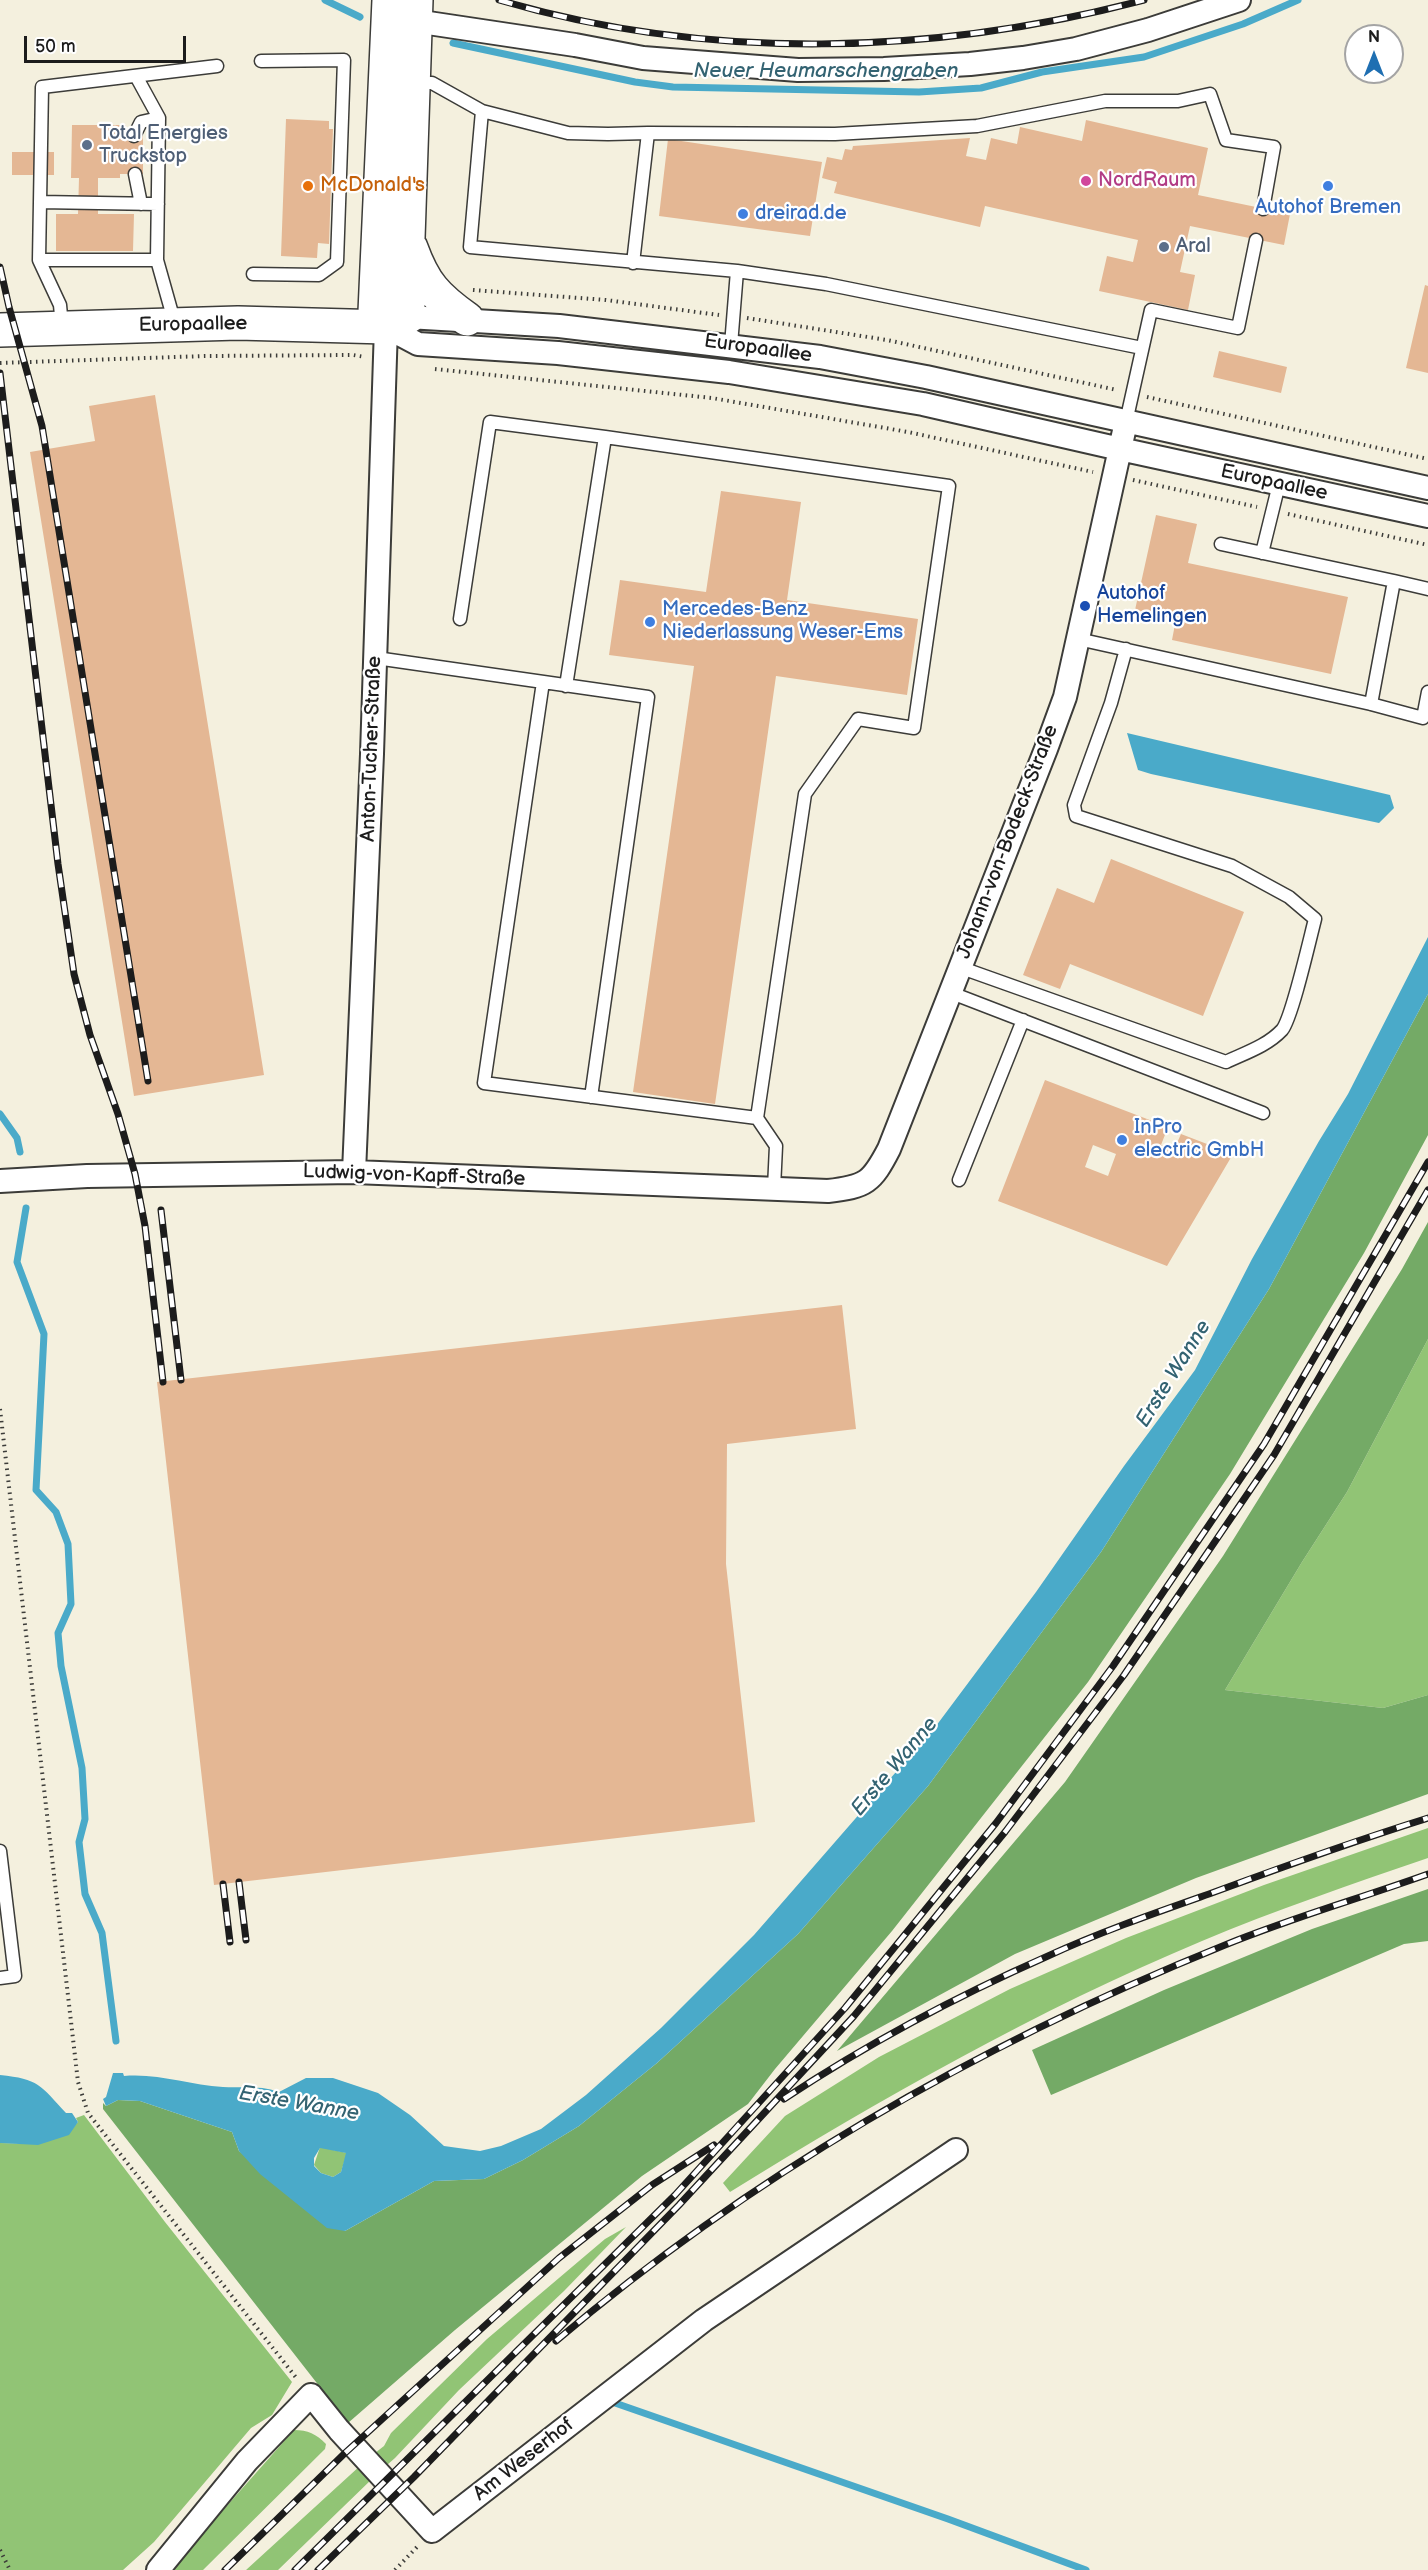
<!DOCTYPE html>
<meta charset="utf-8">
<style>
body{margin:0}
#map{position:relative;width:1428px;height:2570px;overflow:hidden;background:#f4f0de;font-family:"Balsamiq Sans",sans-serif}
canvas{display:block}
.north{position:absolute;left:1344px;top:24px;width:60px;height:60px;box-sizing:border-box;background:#fff;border:2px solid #a4a4a4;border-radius:50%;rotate:0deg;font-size:16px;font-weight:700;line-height:24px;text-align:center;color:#1c1c1c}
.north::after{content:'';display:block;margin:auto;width:21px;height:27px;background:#1f6fb2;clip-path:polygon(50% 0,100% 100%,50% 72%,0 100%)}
.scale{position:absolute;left:24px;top:36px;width:162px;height:27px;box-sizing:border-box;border:3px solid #1c1c1c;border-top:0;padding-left:8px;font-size:18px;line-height:21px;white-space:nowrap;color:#1c1c1c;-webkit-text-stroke:4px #fff;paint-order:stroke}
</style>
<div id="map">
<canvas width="1428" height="2570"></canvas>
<div class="north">N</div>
<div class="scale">50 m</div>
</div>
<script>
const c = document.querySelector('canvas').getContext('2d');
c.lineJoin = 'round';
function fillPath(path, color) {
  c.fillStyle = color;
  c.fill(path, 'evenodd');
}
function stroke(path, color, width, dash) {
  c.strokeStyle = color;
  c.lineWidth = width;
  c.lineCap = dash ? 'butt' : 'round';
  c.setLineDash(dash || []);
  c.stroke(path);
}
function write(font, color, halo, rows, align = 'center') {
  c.font = font + ' "Balsamiq Sans",sans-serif';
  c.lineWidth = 4.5;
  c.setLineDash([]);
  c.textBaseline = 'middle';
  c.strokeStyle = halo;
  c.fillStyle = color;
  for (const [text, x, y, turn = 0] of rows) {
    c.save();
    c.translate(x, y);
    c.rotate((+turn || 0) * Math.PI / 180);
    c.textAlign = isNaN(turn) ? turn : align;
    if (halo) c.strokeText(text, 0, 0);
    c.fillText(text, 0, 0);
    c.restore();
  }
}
const green = new Path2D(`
 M1428 1339V1695L1383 1708 1225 1690 1302 1562 1347 1492Z
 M1428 1828V1858C1352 1884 1276 1910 1202 1941 1037 2010 882 2098 730 2192L723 2183 785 2116 879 2057 1010 1989 1126 1938 1264 1885Z
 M84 2115 165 2222 292 2382 272 2415 251 2428 154 2542 123 2570H0V2143C27 2144 59 2146 78 2122L76 2118Z
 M320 2147 347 2153 341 2172 333 2177 321 2173 314 2165Z
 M626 2227 564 2291 459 2390 395 2458 387 2465 375 2453 384 2446 391 2433 487 2339 605 2239Z
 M294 2430C308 2430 316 2434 326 2444L325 2449 203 2570H170Z
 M361 2465 373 2478 278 2570H246Z`);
const forest = new Path2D(`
 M1428 994V1135L1364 1253 1230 1474 1088 1682 892 1931 775 2069 748 2104 642 2176 455 2330 348 2423 103 2109V2103L106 2106 118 2100 140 2101 232 2132 239 2151 345 2231 434 2181 484 2179 523 2160 579 2126 657 2063 798 1934 928 1786 1101 1552 1269 1289Z
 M1428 1222V1339L1347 1492 1302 1562 1225 1690 1383 1708 1428 1695V1794L1196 1878 1015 1954 837 2051 1065 1782 1223 1556 1402 1269Z
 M1428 1889V1941L1404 1944 1051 2095 1032 2050 1164 1990 1312 1929Z`);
const water = new Path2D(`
 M1127 733 1390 795 1394 808 1379 823 1151 774 1138 770Z
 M1428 937V994L1269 1289 1101 1552 928 1786 798 1934 657 2063 579 2126 523 2160 484 2179 434 2181 345 2231 327 2228 260 2174 239 2151 232 2132 140 2101 118 2100 106 2106 103 2099 106 2097 113 2073H123L124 2076C158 2073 189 2085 223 2087 243 2088 261 2085 279 2092L306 2078H333L378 2093 410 2115 444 2146 480 2151 501 2146 541 2129 586 2095 661 2028 754 1935 936 1726 1036 1592 1124 1466 1195 1370 1252 1259 1319 1141 1348 1094ZM320 2148 346 2153 341 2172 333 2177 321 2173 314 2166V2158Z
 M0 2075C39 2079 40 2085 66 2113H72L78 2122 69 2135 38 2145 0 2143Z`);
const stream = new Path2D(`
 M325 0 360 17
 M453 43 635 82 673 87 919 92 981 88 1042 72 1144 57 1243 24 1298 0
 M0 1114 17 1138 20 1152
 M26 1208 17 1262 44 1334 36 1490 56 1512 68 1544 71 1604 58 1633 61 1666 82 1768 85 1819 79 1842 85 1894 102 1933 116 2041
 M615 2403 948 2519 1086 2570`);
const building = new Path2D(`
 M286 119 329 121V129H333L329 244 318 243 317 258 281 256Z
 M1086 120 1208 148 1198 195 1290 214 1284 245 1190 226 1180 272 1195 275 1188 310 1099 291 1107 256 1133 262 1138 240 985 206 980 227 834 193 837 182 822 178 827 157 842 160 845 149 852 150 853 146 970 138 966 156 986 160 991 138 1017 144 1020 127 1082 141Z
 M72 125H126V136H143V174H120V178H98V214H134L133 251H56V214H78L79 178H71Z
 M668 139 822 162 810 236 659 216Z
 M12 152H54V175H12Z
 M1425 285 1428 286V373L1406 368Z
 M1219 351 1287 367 1281 393 1213 377Z
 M155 395 264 1075 134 1096 30 452 95 441 89 406Z
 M721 491 801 502 787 600 918 619 907 695 776 676 715 1104 633 1092 694 666 609 655 620 580 706 592Z
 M1156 515 1197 524 1188 563 1348 597 1331 674 1172 640 1176 619 1135 610Z
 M1111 859 1244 912 1203 1016 1070 964 1060 989 1023 975 1057 888 1094 903Z
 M1045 1080 1168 1127 1161 1145 1174 1150 1181 1134 1233 1154 1167 1266 998 1201ZM1093 1145 1116 1154 1108 1176 1085 1167Z
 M842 1305 856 1429 727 1444 726 1564 755 1822 214 1885 157 1382Z`);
const path = new Path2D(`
 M473 290 606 300 719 315
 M747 318 887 340 1117 390
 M0 363 205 356 353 355 365 357
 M435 369 712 398 908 432 1093 472
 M1147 397 1428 459
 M1133 480 1257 507
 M1288 514 1428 545
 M0 1409 78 2082 88 2113 298 2380
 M0 2550 10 2570
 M395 2570 417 2547`);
const lane = new Path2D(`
 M136 76 159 118 157 260 175 324
 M415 83H432L482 111 568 133 608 134 648 133 633 263
 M482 111 470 247 737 271 826 284 1142 348
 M648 133 835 134 977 126 1105 101H1178L1210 94 1226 140 1274 147 1263 209
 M134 136 141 122 159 118
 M135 174 141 204
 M40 202 158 204
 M39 260 60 305 62 326
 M157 260H39L42 87 217 66
 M253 274 319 275 337 262 344 60 261 61
 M731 345 737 271
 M1126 422 1151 310 1238 328 1256 240
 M1221 544 1394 581 1371 704
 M1262 553 1279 484
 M1394 581 1428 589
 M460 619 490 422 605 437
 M1078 639 1371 704 1423 718 1428 692
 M376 658 648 697 591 1097
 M543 682 484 1083 757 1118 776 1146 774 1188
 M566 686 605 437 949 486 914 728 858 719 805 794 757 1118
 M959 967 1226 1062C1245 1053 1267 1046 1282 1030 1292 1018 1310 938 1315 919L1289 897 1232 866 1076 816 1074 805 1111 703 1126 649
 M949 992 1263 1113
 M959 1180 1023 1020
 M0 1851 15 1976 0 1978`);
const street = new Path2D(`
 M415 21 575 45 643 58 798 70 884 69 970 64 1023 58 1076 49 1148 30 1239 0
 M408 317 559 326 820 357 926 377 1428 488
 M354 1172 372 754 386 327 418 344 558 353 729 372 923 404 1120 449 1428 516
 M0 1181 87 1176 354 1172 828 1191C866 1187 872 1182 889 1149L1046 749 1065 697 1126 422
 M158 2570 247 2461 311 2395 339 2430 432 2531 704 2320 956 2150`);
const secondary = new Path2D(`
 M411 248C424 284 436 297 467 319
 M386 327 375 312 389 0
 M0 330 238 323 386 327 408 317V238L416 0`);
const rail = new Path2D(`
 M499 0C709 62 935 55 1144 0
 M0 267 9 307 42 426 148 1081
 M0 373 58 864 74 974 90 1035 118 1114 135 1174 145 1226 163 1382
 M161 1210 181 1380
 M239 1882 246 1940
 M223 1884 230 1942
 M784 2099C867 2044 957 1996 1048 1956 1100 1932 1155 1913 1209 1894 1282 1867 1354 1841 1428 1818
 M556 2341C754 2173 984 2042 1225 1945 1291 1918 1361 1898 1428 1874
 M225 2570 345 2453 559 2258 652 2185 714 2145
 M295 2570 675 2195 845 2008 996 1823 1113 1666 1264 1444 1428 1162
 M318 2570 414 2477 679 2205 854 2016 1005 1832 1124 1675 1274 1455 1428 1190`);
const markers = [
 [87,145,6,"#5c6f8a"],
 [1086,181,6,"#d1479c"],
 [308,186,6,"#e8710a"],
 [1328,186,6,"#3f7fe0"],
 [743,214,6,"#3f7fe0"],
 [1164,247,6,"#5c6f8a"],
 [1085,606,6,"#1a4fb4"],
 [650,622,6,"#3f7fe0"],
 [1122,1140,6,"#3f7fe0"]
];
const serviceNames = [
 ["Total Energies",99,134],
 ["Truckstop",99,157],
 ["Aral",1176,247]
];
const hotelNames = [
 ["NordRaum",1098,181]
];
const foodNames = [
 ["McDonald's",320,186]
];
const shopNames = [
 ["Autohof Bremen",1328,208,"center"],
 ["dreirad.de",755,214],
 ["Mercedes-Benz",662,610],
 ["Niederlassung Weser-Ems",662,633],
 ["InPro",1134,1128],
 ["electric GmbH",1134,1151]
];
const streetNames = [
 ["Europaallee",193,325,-1],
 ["Europaallee",758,349,8],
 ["Europaallee",1274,483,12],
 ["Anton-Tucher-Straße",372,749,-88],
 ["Johann-von-Bodeck-Straße",1008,842,-69],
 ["Ludwig-von-Kapff-Straße",414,1176,2],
 ["Am Weserhof",524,2460,-38]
];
const transitNames = [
 ["Autohof",1097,594],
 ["Hemelingen",1097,617]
];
const waterNames = [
 ["Neuer Heumarschengraben",826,72],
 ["Erste Wanne",1174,1374,-58],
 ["Erste Wanne",895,1767,-50],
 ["Erste Wanne",299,2104,10]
];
fillPath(green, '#91c475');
fillPath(forest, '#74aa66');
fillPath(water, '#4aaac9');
stroke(stream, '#4aaac9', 7);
fillPath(building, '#e4b794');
stroke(lane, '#3c3c39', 15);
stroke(street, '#3c3c39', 26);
stroke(secondary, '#3c3c39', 36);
stroke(path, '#3c3c39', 4, [1.5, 4.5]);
stroke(lane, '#fff', 12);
stroke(street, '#fff', 22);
stroke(secondary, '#fff', 33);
stroke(rail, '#1c1c1c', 7);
stroke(rail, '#fff', 4.5, [14]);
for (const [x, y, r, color] of markers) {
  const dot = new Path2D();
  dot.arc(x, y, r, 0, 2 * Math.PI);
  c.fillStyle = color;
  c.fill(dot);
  stroke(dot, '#fff', 2);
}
write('20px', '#4e5e75', '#fff', serviceNames, 'left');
write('20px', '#b23c85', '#fff', hotelNames, 'left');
write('20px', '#c56008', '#fff', foodNames, 'left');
write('20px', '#366cbe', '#fff', shopNames, 'left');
write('20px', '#1c1c1c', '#fff', streetNames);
write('20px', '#164399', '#fff', transitNames, 'left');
write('italic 21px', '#336372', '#fff', waterNames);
</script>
